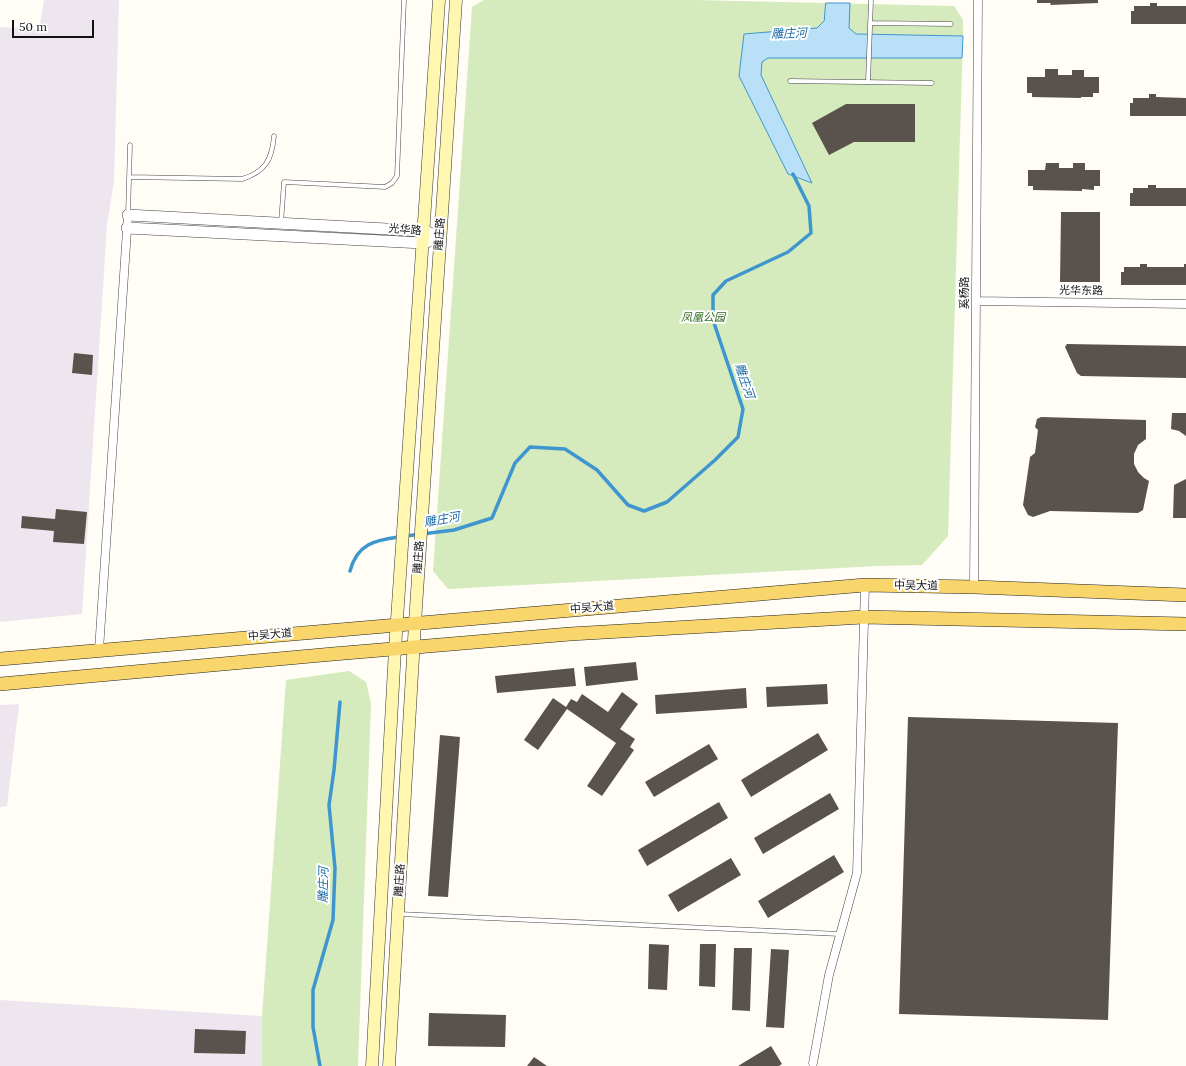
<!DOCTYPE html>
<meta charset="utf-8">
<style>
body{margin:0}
#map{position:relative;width:1186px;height:1066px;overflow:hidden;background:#fffdf5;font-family:Lora,serif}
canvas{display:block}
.scale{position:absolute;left:12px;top:20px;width:82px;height:18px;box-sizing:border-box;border:2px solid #111;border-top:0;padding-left:5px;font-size:12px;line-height:14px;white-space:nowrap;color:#111;-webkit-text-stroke:3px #fff;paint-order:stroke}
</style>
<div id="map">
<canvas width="1186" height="1066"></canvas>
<div class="scale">50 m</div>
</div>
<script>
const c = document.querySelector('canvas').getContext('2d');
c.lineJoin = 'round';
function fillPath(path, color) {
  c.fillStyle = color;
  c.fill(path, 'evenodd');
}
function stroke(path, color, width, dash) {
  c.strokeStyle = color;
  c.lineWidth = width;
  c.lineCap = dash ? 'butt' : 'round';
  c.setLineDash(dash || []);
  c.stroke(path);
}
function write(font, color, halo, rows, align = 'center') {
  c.font = font + ' Lora,"Noto Sans SC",serif';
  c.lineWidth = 4;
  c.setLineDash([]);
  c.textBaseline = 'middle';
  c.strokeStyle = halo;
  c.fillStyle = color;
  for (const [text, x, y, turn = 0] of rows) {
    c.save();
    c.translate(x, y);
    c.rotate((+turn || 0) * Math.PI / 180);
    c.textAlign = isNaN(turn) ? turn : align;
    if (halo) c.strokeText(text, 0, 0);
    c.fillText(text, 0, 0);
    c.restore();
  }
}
const industrial = new Path2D(`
 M44 0H119L114 181 107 225 82 614 0 622V27L39 30Z
 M19 704 7 806 0 807V705Z
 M0 1000 262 1016V1066H0Z`);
const green = new Path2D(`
 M484 0H695L954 6 963 20V36L948 536 922 565 877 566 448 589 433 571 472 7Z
 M349 671 366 682 371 703 358 1066H262V1016L286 680Z`);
const water = new Path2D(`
 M826 3H850L849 28 856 34 963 36 962 58H768L762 62 761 75 812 183 788 174 739 76 744 34 817 28 824 21Z`);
const stream = new Path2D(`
 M406 536 454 530 492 518 515 463 530 447 565 449 597 470 628 505 644 511 667 502 715 460 738 437 743 409 713 320V295L726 281 788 252 811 233 809 206 793 174
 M350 571C357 544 375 540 399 537
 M320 1066 313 1027V990L333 920 335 868 329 805 334 770 340 702`);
const building = new Path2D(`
 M1037 0H1098V3L1050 5 1051 3H1037Z
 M1150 3H1157V6H1186V24H1131V11H1134V6H1150Z
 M1045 69H1058V75H1072V70H1084V77H1099V93H1093V97H1081V98L1032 97V93H1027V77H1045Z
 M1149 94H1156V97L1186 98V116H1130V103H1133V98H1149Z
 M846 104H915V142H854L829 155 812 123Z
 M1046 163H1059V168H1073V163H1085V170H1100V186H1094V190L1082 189V191L1033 190V186H1028V170H1045Z
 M1148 185H1156V188H1186V206H1130V193H1133V188H1148Z
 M1061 212H1100V282H1060Z
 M1140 264H1147V267H1184V264H1186V285H1121V272H1124V267H1140Z
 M1067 344 1186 346V378L1081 376 1077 373 1065 347Z
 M74 353 93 355 92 375 72 373Z
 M1172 413H1186V436L1179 431 1171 429Z
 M1041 417 1146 420V439L1138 445 1134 454V464L1138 472 1144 478 1149 481 1143 510 1138 513 1050 511 1033 517 1028 515 1023 505 1030 457 1035 453 1038 430 1035 427 1037 419Z
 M1186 479V518H1173L1174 485Z
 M56 509 87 512 84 544 53 542 54 531 21 528 22 516 55 519Z
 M636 662 638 680 586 686 584 667Z
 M574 668 576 686 497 693 495 676Z
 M827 684 828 704 767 707 766 687Z
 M746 688 747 708 656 714 655 695Z
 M622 692 638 704 620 729 635 739 630 747 634 750 602 796 587 786 616 743 567 709 538 750 524 740 553 698 566 707 571 699 577 702 582 694 608 712Z
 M908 717 1118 723 1108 1020 899 1014Z
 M818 733 828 750 751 797 741 780Z
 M440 735 460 737 448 897 428 896Z
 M709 744 718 759 654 797 645 782Z
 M830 793 839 809 763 854 754 838Z
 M719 802 728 818 647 866 638 850Z
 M834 855 844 872 768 918 758 901Z
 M731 858 741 875 678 912 668 895Z
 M649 944 669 945 667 990 648 989Z
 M700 944H716L715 987 699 986Z
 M734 948H752L750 1011 732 1010Z
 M771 949 789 950 784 1028 766 1027Z
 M429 1013 506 1015 505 1047 428 1046Z
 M195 1029 246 1031 245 1054 194 1053Z
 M771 1046 782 1064 779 1066H738Z
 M534 1057 547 1066H527Z`);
const service = new Path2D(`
 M870 23 951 24
 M790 81 932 83
 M868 82 871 0
 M129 177 242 179C265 172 272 160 274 136
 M128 215 130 145
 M281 223 284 182 385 187 392 183 397 176 404 0
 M399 914 840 934`);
const minor = new Path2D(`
 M976 301 1186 304
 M974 587 978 0
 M99 650 128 215
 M813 1063 829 975 857 873 865 585`);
const tertiary = new Path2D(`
 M128 215 424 231 430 233
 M127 228 423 243 440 238`);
const secondary = new Path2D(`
 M372 1066 395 649 439 0
 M389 1066 415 623 456 0`);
const primary = new Path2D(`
 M0 659 865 585 974 587 1186 595
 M0 684 333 654 570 634 863 617 1186 624`);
const streetNames = [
 ["光华路",405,230,5],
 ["雕庄路",440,234,-86],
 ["光华东路",1081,291,1],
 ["奚杨路",965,293,-90],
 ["雕庄路",419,557,-86],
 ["中吴大道",916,586,1],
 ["中吴大道",592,608,-5],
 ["中吴大道",270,635,-5],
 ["雕庄路",400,880,-87]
];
const parkNames = [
 ["凤凰公园",703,318]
];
const waterNames = [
 ["雕庄河",789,34,-2],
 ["雕庄河",744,381,71],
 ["雕庄河",442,520,-10],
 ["雕庄河",324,885,-89]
];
fillPath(industrial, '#eee6ef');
fillPath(green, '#d5ebbd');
fillPath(water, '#b9e0f7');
stroke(water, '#3f96cf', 1);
stroke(stream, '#3f96cf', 3.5);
fillPath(building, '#5a524d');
stroke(service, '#444', 5);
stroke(minor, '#444', 9);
stroke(tertiary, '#444', 12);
stroke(secondary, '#333', 13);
stroke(primary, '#222', 14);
stroke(service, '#fff', 4);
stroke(minor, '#fff', 8);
stroke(tertiary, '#fff', 11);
stroke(secondary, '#fff6b0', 12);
stroke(primary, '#f9d66b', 13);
write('11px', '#111', '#fff', streetNames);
write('italic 11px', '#2f6b1f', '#fff', parkNames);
write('italic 12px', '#1768a6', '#fff', waterNames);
</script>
